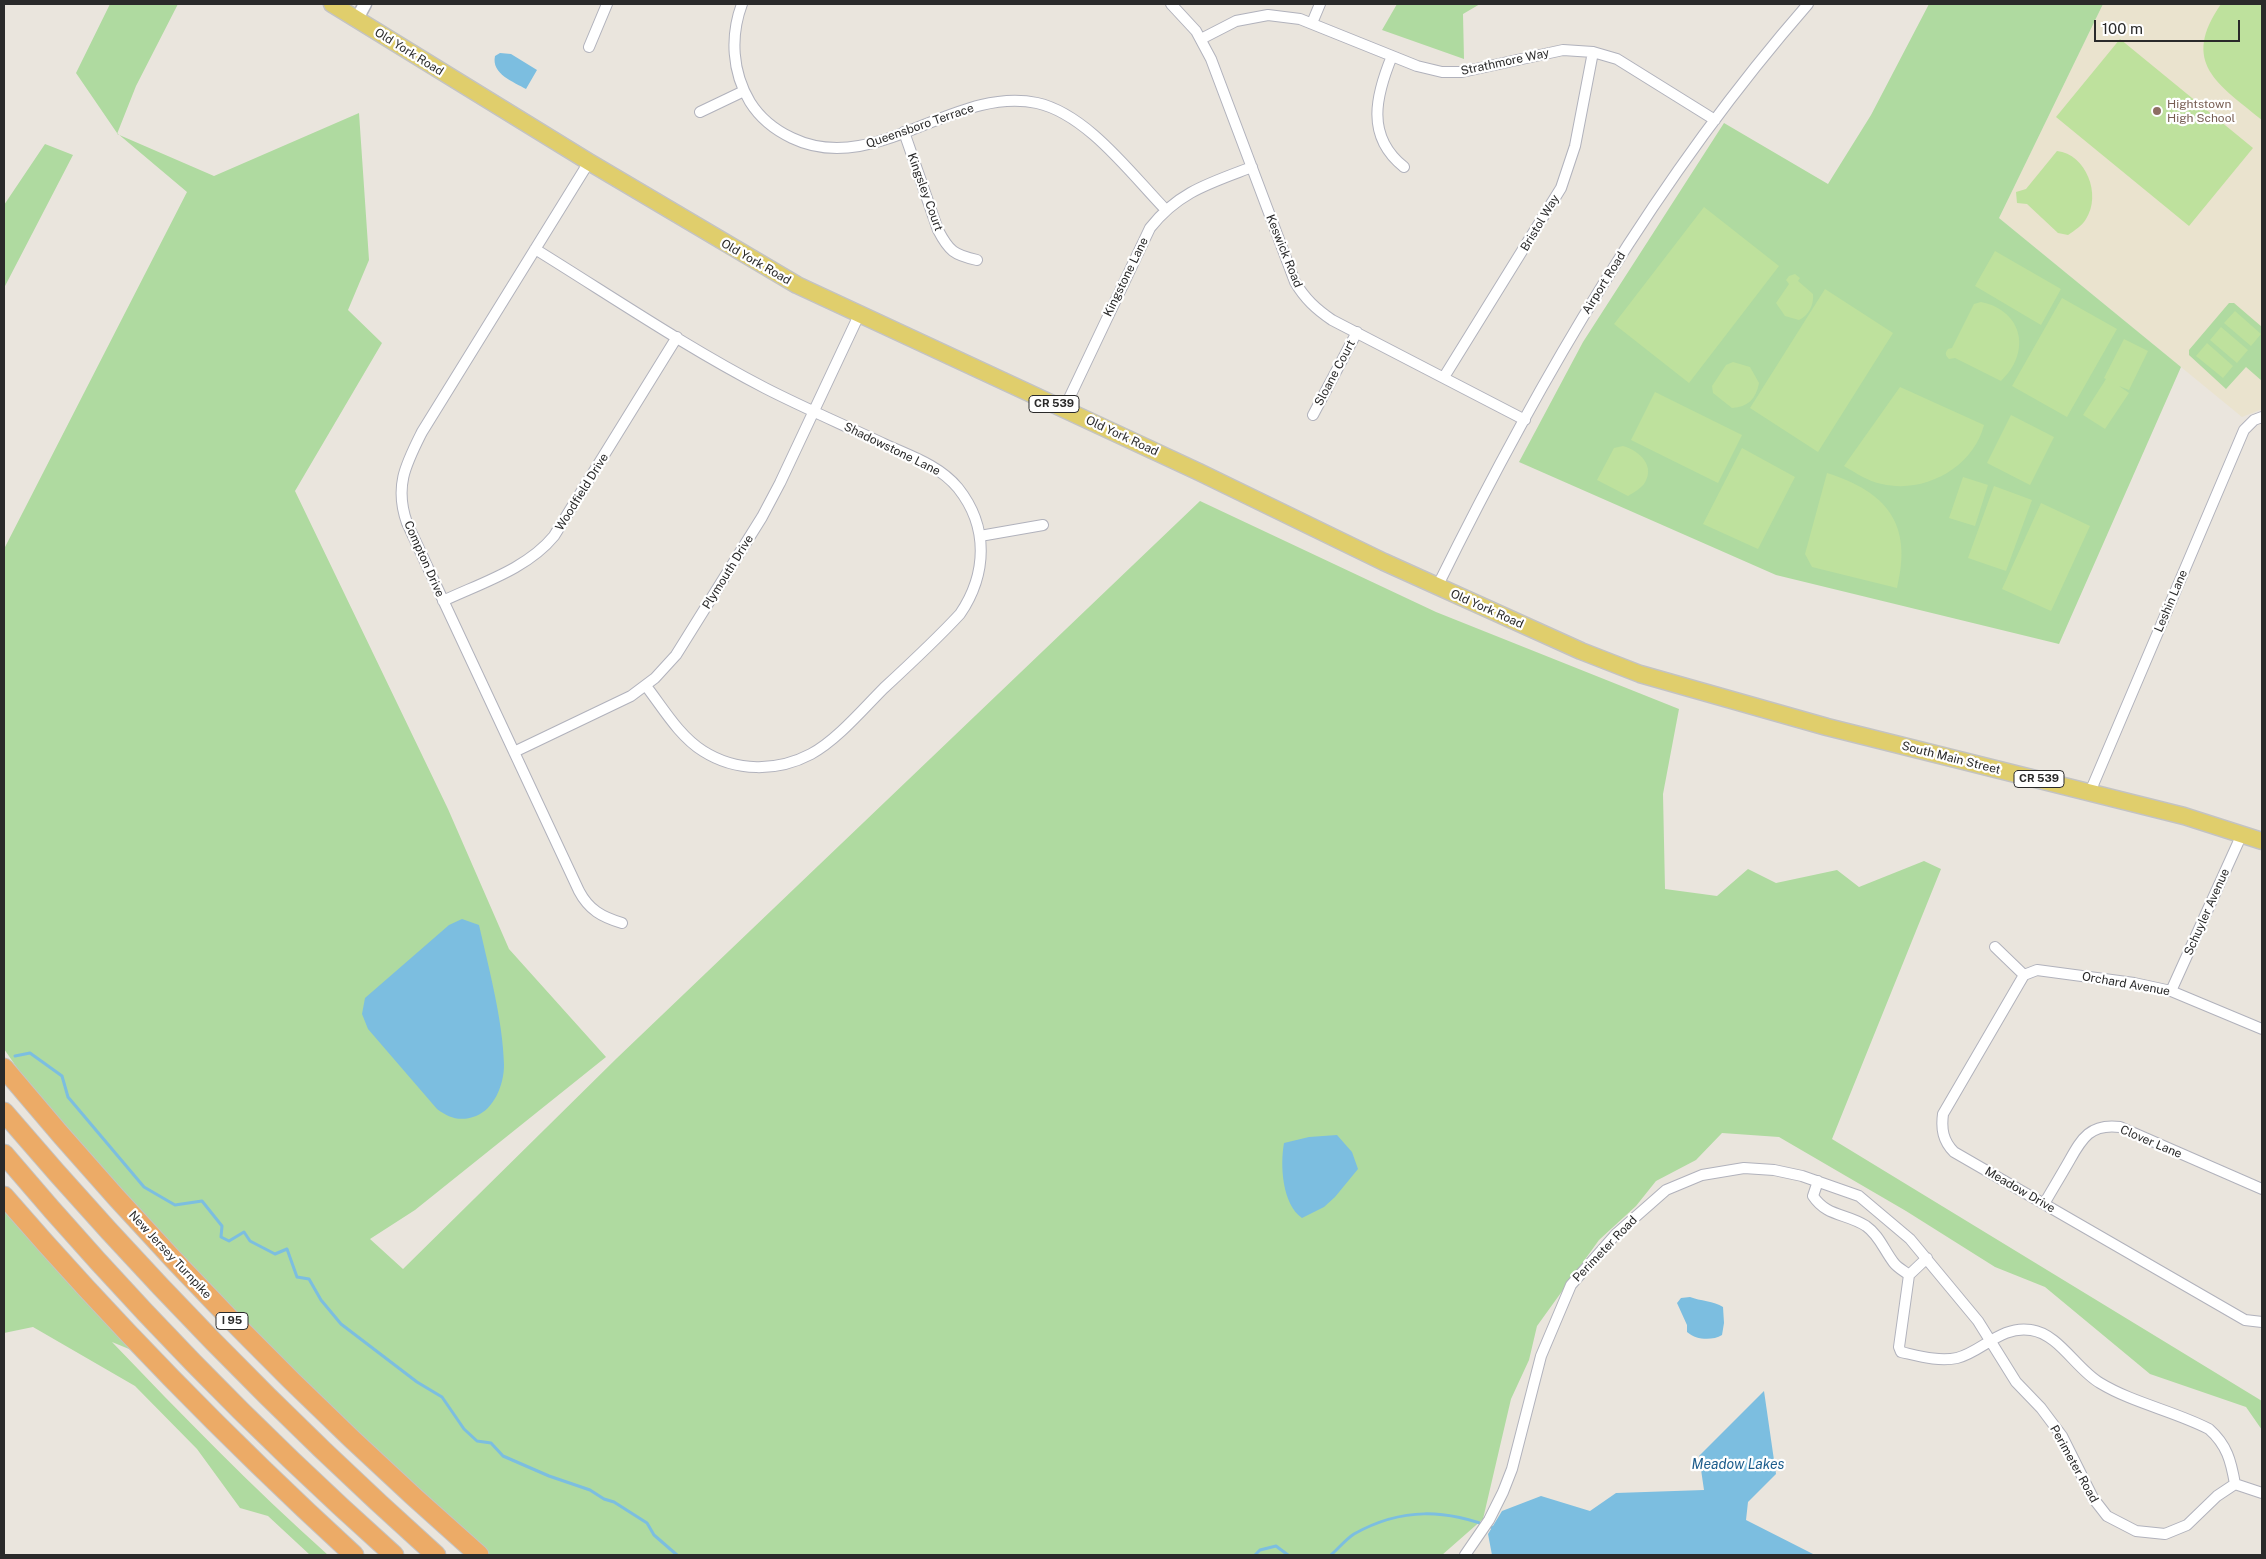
<!DOCTYPE html>
<style>
body{margin:0}
#map{position:relative;width:2266px;height:1559px;overflow:hidden;background:#eae5dd;font-family:"Public Sans",sans-serif}
canvas{display:block}
.frame{position:absolute;inset:0;border:5px solid #2a2a2a;pointer-events:none}
.scale{position:absolute;left:2094px;top:20px;width:146px;height:22px;box-sizing:border-box;border:2px solid #2a2a2a;border-top:0;padding-left:6px;font-size:15px;line-height:18px;white-space:nowrap;color:#2a2a2a;-webkit-text-stroke:4px #fff;paint-order:stroke}
</style>
<div id="map">
<canvas width="2266" height="1559"></canvas>
<div class="frame"></div>
<div class="scale">100 m</div>
</div>
<script>
const c = document.querySelector('canvas').getContext('2d');
c.lineJoin = 'round';
function fillPath(path, color) {
  c.fillStyle = color;
  c.fill(path, 'evenodd');
}
function stroke(path, color, width, dash) {
  c.strokeStyle = color;
  c.lineWidth = width;
  c.lineCap = dash ? 'butt' : 'round';
  c.setLineDash(dash || []);
  c.stroke(path);
}
function write(font, color, halo, rows, align = 'center') {
  c.font = font + ' "Public Sans",sans-serif';
  c.lineWidth = 4.5;
  c.setLineDash([]);
  c.textBaseline = 'middle';
  c.strokeStyle = halo;
  c.fillStyle = color;
  for (const [text, x, y, turn = 0] of rows) {
    c.save();
    c.translate(x, y);
    c.rotate((+turn || 0) * Math.PI / 180);
    c.textAlign = isNaN(turn) ? turn : align;
    if (halo) c.strokeText(text, 0, 0);
    c.fillText(text, 0, 0);
    c.restore();
  }
}
const education = new Path2D(`
 M2103 4H2262V409L2242 417 1999 218Z`);
const green = new Path2D(`
 M110 4H178L136 86 117 134 214 176 359 113 369 260 348 310 382 343 295 491 448 809 509 949 606 1057 415 1210 370 1239 403 1269 617 1058 1200 501 1436 612 1679 709 1663 794 1665 889 1717 896 1748 869 1776 883 1837 870 1859 887 1924 861 1941 869 1832 1139 2262 1401V1430L2246 1407 2150 1374 2045 1287 1995 1267 1906 1211 1779 1137 1722 1133 1696 1160 1656 1181 1636 1206 1599 1240 1537 1326 1529 1360 1511 1399 1483 1519 1442 1555H469L108 1199 4 1049V549L187 192 117 133 76 73Z
 M1397 4H1480L1463 14 1464 59 1382 30Z
 M1929 4H2103L1999 218 2181 367 2059 644 1776 575 1519 462 1583 342 1724 123 1828 184 1871 115Z
 M45 144 73 155 4 288V205Z
 M2229 303H2234L2262 327V381L2246 367 2226 389 2189 355V350Z
 M4 1189 163 1363 112 1342C182 1415 253 1488 328 1555H310L268 1516 240 1508 197 1449 135 1386 33 1327 4 1333Z`);
const pitch = new Path2D(`
 M2221 4H2262V120C2218 84 2180 63 2221 4Z
 M2120 39 2253 148 2189 226 2056 117Z
 M2057 151C2086 154 2102 195 2086 219 2082 226 2075 230 2068 235L2058 233 2027 204 2017 203 2016 192 2026 189Z
 M1704 207 1779 266 1689 383 1614 324Z
 M1995 251 2061 289 2041 325 1975 286Z
 M1795 274 1800 278 1798 281 1813 294C1814 305 1809 315 1799 320L1785 316 1776 303 1789 284 1786 280 1789 276Z
 M1825 289 1893 333 1818 452 1750 408Z
 M2062 298 2117 329 2067 417 2012 386Z
 M1981 302C2024 311 2031 353 2001 381L1955 358 1949 359C1945 355 1945 353 1948 349L1952 348 1974 304Z
 M2235 311 2261 334 2251 346 2224 323Z
 M2221 327 2248 350 2237 363 2210 340Z
 M2124 339 2148 351 2129 390 2119 386 2129 393 2105 429 2083 415 2106 379 2104 378Z
 M2207 343 2233 366 2223 378 2196 356Z
 M1733 362 1750 367 1759 383C1756 399 1748 407 1732 408L1713 393 1712 386 1726 365Z
 M1900 387 1984 425C1973 468 1924 494 1882 484 1867 481 1856 473 1844 466Z
 M1655 392 1742 435 1718 483 1631 440Z
 M2011 415 2054 437 2030 485 1987 463Z
 M1623 446C1640 451 1656 466 1644 484 1640 489 1633 493 1628 496L1597 480 1614 448Z
 M1742 448 1795 477 1758 549 1703 524Z
 M1827 473C1887 492 1913 524 1897 588L1812 567 1805 554Z
 M1963 477 1988 485 1975 526 1949 518Z
 M1994 486 2032 500 2006 571 1968 558Z
 M2041 503 2090 526 2051 611 2002 589Z`);
const water = new Path2D(`
 M500 53 511 54 537 70 526 89C514 82 491 74 495 56Z
 M462 919 479 925C489 969 503 1021 504 1065 504 1085 494 1109 476 1116 460 1122 449 1118 437 1109L368 1029 362 1014 365 998 449 925Z
 M1337 1135 1352 1152 1358 1169 1335 1197 1324 1207 1302 1218C1282 1204 1280 1165 1284 1143L1309 1137Z
 M1690 1297C1700 1301 1714 1301 1723 1307L1724 1323 1722 1335C1712 1341 1696 1340 1687 1332V1325L1677 1303 1681 1298Z
 M1764 1391 1776 1474 1748 1502 1746 1520 1815 1555H1492L1488 1534 1502 1511 1541 1496 1590 1511 1616 1493 1704 1490 1699 1456Z`);
const stream = new Path2D(`
 M15 1056 30 1053 62 1076 68 1097 144 1187 175 1205 202 1201 222 1226 221 1237 229 1241 244 1232 250 1241 275 1254 287 1249 297 1277 309 1279 321 1300 341 1324 417 1382 442 1397 464 1429 477 1441 491 1443 503 1456 549 1476 590 1490 604 1499 614 1502 647 1523 654 1535 677 1555
 M1255 1555 1260 1550 1276 1546 1288 1555
 M1331 1555C1338 1549 1346 1539 1354 1534 1402 1507 1446 1509 1496 1529`);
const minor = new Path2D(`
 M742 4C730 36 732 72 750 102 760 118 775 130 792 138 875 178 954 85 1037 103 1087 114 1131 174 1166 210
 M1171 4 1196 31 1211 59 1295 282C1305 299 1316 309 1332 320L1525 420
 M1312 23 1320 4
 M1201 39 1236 21 1268 15 1300 19 1417 66 1442 72H1462L1563 50 1593 52 1617 59 1715 120
 M589 47 607 4
 M1392 56C1376 95 1365 136 1404 167
 M700 112 744 91
 M904 132 938 230C949 251 954 255 977 260
 M589 162 422 432C406 464 394 486 407 523L579 891C589 910 602 917 622 923
 M535 249C611 296 686 347 765 388 804 408 844 425 884 444 910 456 939 465 958 488 989 527 987 574 960 614 936 640 910 664 884 688 863 709 837 740 811 754 777 772 736 772 703 751 679 736 663 708 646 686
 M1444 377 1561 188 1575 146 1593 52
 M1064 409 1150 228C1178 192 1210 183 1252 167
 M1313 415 1357 332
 M980 536 1043 525
 M1437 587C1539 380 1656 178 1808 4
 M443 601C481 583 527 569 554 536L677 337
 M514 752 631 696 655 678 676 655 762 517 780 483 859 315
 M2090 792 2244 430 2254 420 2262 417
 M1995 947 2024 975
 M2024 975 1943 1114C1941 1129 1943 1141 1954 1152L2245 1320 2262 1322
 M2024 975 2037 970 2134 983 2171 991 2262 1029
 M2171 991 2242 834
 M1818 1181 1813 1196C1827 1217 1846 1213 1866 1226 1879 1235 1884 1250 1894 1263 1898 1268 1904 1271 1909 1275
 M2044 1204C2052 1190 2060 1177 2068 1163 2081 1140 2089 1123 2120 1127L2262 1189
 M1927 1258 1909 1275 1899 1347 1901 1352C1919 1356 1939 1362 1957 1358 1982 1352 2001 1325 2031 1330 2059 1334 2076 1369 2100 1383 2133 1403 2174 1411 2209 1429 2227 1445 2231 1461 2235 1484
 M1465 1555 1489 1520 1503 1492 1512 1469 1541 1356 1571 1285 1616 1234 1666 1190 1702 1175 1744 1168 1774 1170 1802 1176 1859 1196 1910 1239 1978 1321 2016 1382 2041 1408 2062 1436 2093 1498 2107 1516 2136 1531 2165 1534 2187 1525 2217 1496 2235 1484 2262 1493`);
const tertiary = new Path2D(`
 M357 19 365 4`);
const primary = new Path2D(`
 M332 4 589 162 797 285 1199 472 1384 562 1581 651 1640 674 1827 727 2184 816 2262 841`);
const motorway = new Path2D(`
 M4 1068C149 1242 308 1405 479 1555
 M4 1112C138 1269 282 1417 436 1555
 M4 1154C124 1296 255 1431 394 1555
 M4 1196C113 1322 231 1442 354 1555`);
const markers = [
 [2157,111,5,"#8d6e63"]
];
const shields = [
 [1054,404,50],
 [2039,779,50],
 [232,1321,32]
];
const shieldNames = [
 ["CR 539",1054,404],
 ["CR 539",2039,779],
 ["I 95",232,1321]
];
const streetNames = [
 ["Old York Road",409,52,32],
 ["Strathmore Way",1505,62,-12],
 ["Queensboro Terrace",920,126,-19],
 ["Kingsley Court",925,192,70],
 ["Bristol Way",1540,223,-59],
 ["Keswick Road",1284,251,68],
 ["Old York Road",756,262,30],
 ["Kingstone Lane",1126,277,-64],
 ["Airport Road",1604,283,-58],
 ["Sloane Court",1335,373,-62],
 ["Old York Road",1122,436,25],
 ["Shadowstone Lane",892,449,26],
 ["Woodfield Drive",582,492,-58],
 ["Compton Drive",424,559,66],
 ["Plymouth Drive",728,572,-58],
 ["Leshin Lane",2171,601,-67],
 ["Old York Road",1487,609,24],
 ["South Main Street",1951,758,14],
 ["Schuyler Avenue",2207,912,-66],
 ["Orchard Avenue",2126,984,10],
 ["Clover Lane",2151,1142,23],
 ["Meadow Drive",2020,1190,30],
 ["Perimeter Road",1605,1249,-46],
 ["New Jersey Turnpike",170,1255,47],
 ["Perimeter Road",2074,1464,61]
];
const educationNames = [
 ["Hightstown",2167,104],
 ["High School",2167,118]
];
const waterNames = [
 ["Meadow Lakes",1738,1465]
];
fillPath(education, '#eae3ce');
fillPath(green, '#afdaa0');
fillPath(pitch, '#bee19d');
fillPath(water, '#7cbee0');
stroke(stream, '#7cbee0', 3);
stroke(minor, '#b1b2bc', 12);
stroke(tertiary, '#b1b2bc', 15);
stroke(primary, '#c3c3c3', 19);
stroke(motorway, '#c3c3c3', 21);
stroke(minor, '#fff', 10);
stroke(tertiary, '#fff', 12);
stroke(primary, '#e0ce6c', 16);
stroke(motorway, '#ecab67', 19);
for (const [x, y, r, color] of markers) {
  const dot = new Path2D();
  dot.arc(x, y, r, 0, 2 * Math.PI);
  c.fillStyle = color;
  c.fill(dot);
  stroke(dot, '#fff', 2);
}
for (const [x, y, w] of shields) {
  const box = new Path2D();
  box.roundRect(x - w / 2, y - 8.5, w, 17, 4);
  c.fillStyle = '#fff';
  c.fill(box);
  stroke(box, '#2a2a2a', 1);
}
write('bold 11px', '#2a2a2a', null, shieldNames);
write('12px', '#2a2a2a', '#fff', streetNames);
write('12px', '#785e54', '#fff', educationNames, 'left');
write('italic 14px', '#1c5c8b', '#fff', waterNames);
</script>
